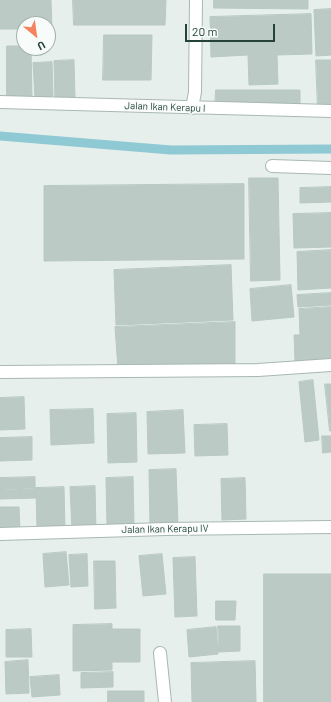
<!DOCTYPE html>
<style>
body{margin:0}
#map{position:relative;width:331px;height:702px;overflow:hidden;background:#e6efeb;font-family:Barlow,sans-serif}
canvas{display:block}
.north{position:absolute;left:16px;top:16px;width:40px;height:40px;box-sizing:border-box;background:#f7fbf9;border:1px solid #a3b1ad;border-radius:50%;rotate:151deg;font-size:11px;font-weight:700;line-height:16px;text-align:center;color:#24423a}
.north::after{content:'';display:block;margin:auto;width:14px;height:18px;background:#f4845f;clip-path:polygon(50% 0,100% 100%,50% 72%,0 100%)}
.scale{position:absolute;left:185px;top:24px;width:90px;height:18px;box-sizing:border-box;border:2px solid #24423a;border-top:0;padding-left:5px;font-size:12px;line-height:14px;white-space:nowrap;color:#24423a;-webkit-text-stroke:3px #f7fbf9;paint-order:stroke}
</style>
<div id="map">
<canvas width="331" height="702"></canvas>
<div class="north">U</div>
<div class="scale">20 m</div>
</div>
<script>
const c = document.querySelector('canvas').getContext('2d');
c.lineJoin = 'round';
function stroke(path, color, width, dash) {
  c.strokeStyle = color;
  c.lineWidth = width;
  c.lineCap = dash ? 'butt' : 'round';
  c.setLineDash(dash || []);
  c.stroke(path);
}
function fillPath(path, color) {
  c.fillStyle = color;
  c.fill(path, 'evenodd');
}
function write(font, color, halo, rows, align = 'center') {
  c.font = font + ' Barlow,sans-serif';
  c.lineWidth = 3;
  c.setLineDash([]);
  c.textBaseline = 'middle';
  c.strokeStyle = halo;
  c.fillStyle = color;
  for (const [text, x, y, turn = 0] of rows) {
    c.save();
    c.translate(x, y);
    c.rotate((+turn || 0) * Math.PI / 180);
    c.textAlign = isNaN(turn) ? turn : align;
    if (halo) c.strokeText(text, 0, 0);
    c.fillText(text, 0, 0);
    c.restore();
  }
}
const stream = new Path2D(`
 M0 136 171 150 331 149`);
const building = new Path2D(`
 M0 0H51L52 28H48V24H24V29H0Z
 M73 0H166L165 25H74Z
 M214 0H308V9L214 8Z
 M331 9V55L316 56 314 10Z
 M311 14 312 54 277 55 278 84 249 85 248 55 211 57 210 17Z
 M104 35H152L151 80H103Z
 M7 46H24V48H31L32 100H7Z
 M74 60 75 98H55L54 61Z
 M316 60H331V108L318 109Z
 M52 62 53 96 35 97 33 63Z
 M216 90H300V105H215Z
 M249 178H278L280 280 251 281Z
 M244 184V259L44 261V186Z
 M331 187V202L300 203V188Z
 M331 213V247L294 248 293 214Z
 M331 250V288L298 290 297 252Z
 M231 265 233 320 116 325 114 270Z
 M291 285 294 317 252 321 250 289Z
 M331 293V305L298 307 297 295Z
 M331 307V361L301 363V360L295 361 294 335H300L299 309Z
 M235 322V366L118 369 115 327Z
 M313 380 319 440 305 442 299 382Z
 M325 384H331V431H330Z
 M24 397 25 429 0 430V398Z
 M93 409 94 443 51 445 50 410Z
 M183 410 185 453 148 454 147 412Z
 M136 413 137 462 108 463 107 414Z
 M227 424 228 455 195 456 194 425Z
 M322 436H331V452L323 453Z
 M32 437V460L0 461V438Z
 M176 469 178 525 150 526 149 470Z
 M35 477V487L0 489V478Z
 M133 477 134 526 107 527 106 478Z
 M245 478 246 519 222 520 221 479Z
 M95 486 96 530 72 531 70 487Z
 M64 487 65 530 37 531 36 488Z
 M36 488V498L0 499V490Z
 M0 507H19L20 531 0 532Z
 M66 552 69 585 45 587 43 554Z
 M87 554 88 586 71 587 69 555Z
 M162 554 166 594 143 596 139 556Z
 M195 557 197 616 175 617 173 558Z
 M94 561H115L116 608 95 609Z
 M264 574H331V702H264Z
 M216 601H236L235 620H216Z
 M112 624V629H140V662H112V670L73 671V625Z
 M218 626H240V651L219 652Z
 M216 627 218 654 189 657 187 630Z
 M31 629 32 657H6V630Z
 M28 660 29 693 6 694 5 662Z
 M255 661 256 702H192L191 663Z
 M113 672V687L81 688V673Z
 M59 675 60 695 32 697 30 677Z
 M108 691H144V702H108Z`);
const minor = new Path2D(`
 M0 102 331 111
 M192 108 195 92 196 0
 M272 166 331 168
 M0 372 258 370 331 365
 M0 534 166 529 331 527
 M160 653 165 702`);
const streetNames = [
 ["Jalan Ikan Kerapu I",165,107,2],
 ["Jalan Ikan Kerapu IV",165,529,-1]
];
stroke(stream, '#8ec9d4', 9);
fillPath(building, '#bbcac4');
stroke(building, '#b8c9c2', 1);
stroke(minor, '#a8b8b2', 14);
stroke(minor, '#fff', 12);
write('10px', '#24423a', '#f7fbf9', streetNames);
</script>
